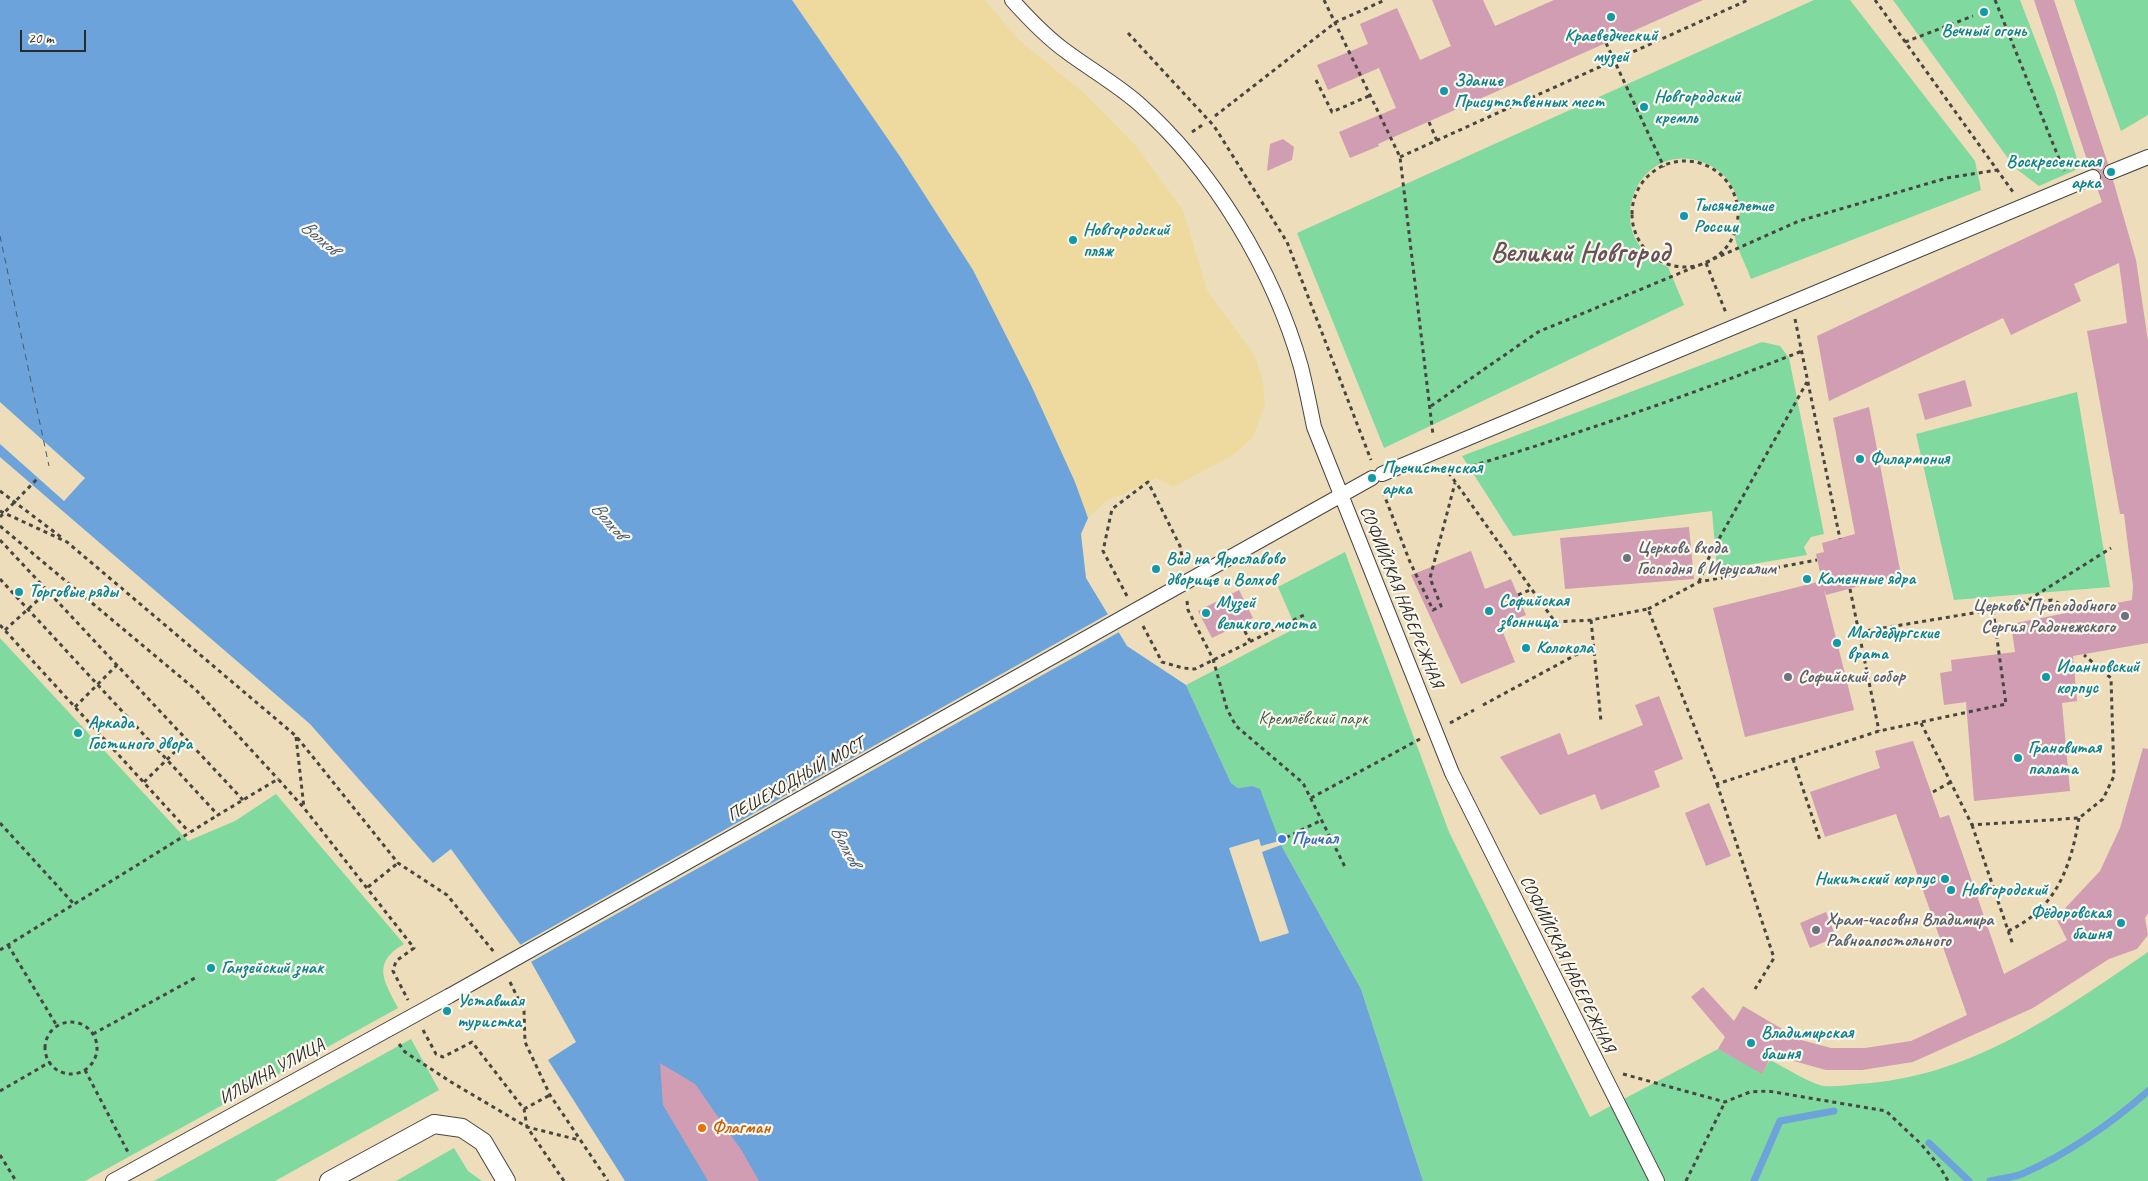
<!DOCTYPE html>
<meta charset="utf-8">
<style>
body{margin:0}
#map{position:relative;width:2148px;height:1181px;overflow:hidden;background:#edddba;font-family:Caveat,sans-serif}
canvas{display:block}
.scale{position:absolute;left:20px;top:30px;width:66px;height:22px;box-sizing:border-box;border:2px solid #2b2b2b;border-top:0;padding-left:6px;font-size:15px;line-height:18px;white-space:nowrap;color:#2b2b2b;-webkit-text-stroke:4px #fbf7ec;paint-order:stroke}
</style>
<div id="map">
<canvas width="2148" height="1181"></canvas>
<div class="scale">20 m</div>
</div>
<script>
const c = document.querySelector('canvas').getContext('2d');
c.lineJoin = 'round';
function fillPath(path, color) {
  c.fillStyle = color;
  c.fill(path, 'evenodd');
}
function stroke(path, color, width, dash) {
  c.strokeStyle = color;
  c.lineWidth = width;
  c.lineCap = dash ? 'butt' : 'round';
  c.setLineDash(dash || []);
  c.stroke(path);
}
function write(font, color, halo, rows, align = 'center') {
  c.font = font + ' Caveat,sans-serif';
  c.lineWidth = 4.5;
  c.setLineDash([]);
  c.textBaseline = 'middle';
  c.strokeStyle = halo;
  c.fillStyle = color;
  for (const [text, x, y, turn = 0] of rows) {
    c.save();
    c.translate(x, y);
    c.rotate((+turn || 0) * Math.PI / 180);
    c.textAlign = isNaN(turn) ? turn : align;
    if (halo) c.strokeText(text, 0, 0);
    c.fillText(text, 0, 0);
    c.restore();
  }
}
const green = new Path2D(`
 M1814 0H1850L1975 161 1981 190 1751 279C1748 269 1735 245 1735 236 1735 233 1738 228 1739 225 1741 211 1739 197 1731 185 1725 174 1714 166 1702 162 1634 139 1598 240 1668 267L1684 305 1384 448 1297 233Z
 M1893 0H2020L2055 91 2080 168 2039 186 2015 168Z
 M2074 0H2148V115L2121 131Z
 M1762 342 1780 346 1789 358 1824 534 1811 537 1804 547 1807 555 1717 570 1712 511 1513 536 1462 456Z
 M2077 392 2110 587 1954 600 1916 434Z
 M1345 552 1449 832 1590 1117 1718 1049 1762 1073 1770 1060C1782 1066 1813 1085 1824 1086 1835 1087 1848 1085 1858 1084 1970 1078 2059 1013 2148 952V1181H1423L1361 989 1281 845 1252 786 1238 788 1231 783 1186 685 1296 628 1278 587Z
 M0 638 188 841 235 821 276 794 404 944C371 963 384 981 398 1008L85 1181H0Z
 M411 1039 439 1090 275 1181H154Z
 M454 1148 468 1171 482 1181H396Z`);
const sand = new Path2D(`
 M792 0H985L1019 40 1085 94 1135 145 1183 210 1207 290 1254 355 1263 380 1265 406 1253 437 1233 455 1173 487 1157 478 1106 501 1088 518 1075 482 1031 385 973 270 901 158Z`);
const water = new Path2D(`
 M0 0H792L901 158 973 270 1031 385 1075 482 1088 518 1081 534 1086 578 1127 646 1186 685 1231 783 1238 788 1252 786 1260 789 1281 845 1361 989 1423 1181H625L548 1060 576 1042 525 951 451 849 433 863 310 724 0 457Z`);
const pier = new Path2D(`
 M0 402 85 478 64 501 0 444Z
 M1110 613 1121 631 529 963 518 946Z
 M1259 839 1261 846 1279 841 1281 845 1262 852 1289 933 1260 942 1229 848Z`);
const stream = new Path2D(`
 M1929 1143 1969 1181
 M1754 1181 1780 1121 1834 1111
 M1990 1181C2001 1178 2014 1178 2024 1173 2066 1155 2113 1122 2148 1091`);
const ferry = new Path2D(`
 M0 236 49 466`);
const building = new Path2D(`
 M1432 0H1483L1495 26 1554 0H1703L1378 144 1379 146 1350 158 1339 132 1396 108 1379 68 1328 90 1317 65 1368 44 1360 24 1397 8 1420 60 1451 46Z
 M2034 0H2054L2108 164 2104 167 2103 175 2106 179 2113 180 2136 260 2148 341V643L2073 656 2077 701 2062 703 2070 791 1974 801 1966 702 1944 705 1940 673 1952 671 1951 660 2015 652 2011 624 2132 600 2133 586 2124 514H2120L2087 331 2127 323 2119 263 2074 284 2081 301 2011 335 2003 318 1829 401 1817 336 2102 202 2096 185 2100 182 2101 174 2098 170 2090 169Z
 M1283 139 1294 147 1292 160 1267 171 1270 144Z
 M1965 380 1972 406 1925 420 1918 394Z
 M1869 407 1901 575 1826 595 1824 590 1854 710 1745 737 1713 608 1822 581 1816 554 1824 552 1822 543 1855 534 1833 418Z
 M1689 527 1694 579 1565 589 1560 538Z
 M1471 551 1485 589 1511 579 1526 615 1500 625 1515 662 1461 684 1411 575Z
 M1239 590 1253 618 1212 638 1198 611Z
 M1659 696 1683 759 1654 771 1660 787 1601 810 1595 794 1540 815 1500 757 1560 733 1568 755 1643 725 1635 705Z
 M1913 741 1940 818 1949 815 2004 974 2067 940 2056 918 2100 871 2120 828 2143 748 2148 749V913L2145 918 2148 935 2137 949 2109 959 2033 1008 1913 1062 1862 1070H1826L1772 1055 1762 1074 1718 1049 1725 1037 1691 997 1703 987 1734 1021 1743 1006 1801 1040 1831 1048H1865L1911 1041 1967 1015 1896 814 1825 837 1810 792 1880 768 1875 751Z
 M1709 803 1731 856 1706 866 1685 813Z
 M1826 912 1836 937 1810 948 1800 923Z
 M660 1063 695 1084 742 1151 759 1181H708L663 1105Z`);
const path = new Path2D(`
 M1324 0 1400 157 1433 435
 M1875 0 2013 192
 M1995 0 2064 171
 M1128 33 1214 126 1287 242 1371 460
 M1905 42 1973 16
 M1606 43 1664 167
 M1316 80 1332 112 1371 95
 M1215 116 1336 22 1385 0
 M1429 122 1437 141
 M1192 132 1204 124
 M1400 157 1748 0
 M1632 214a53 53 0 1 1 106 0a53 53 0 1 1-106 0Z
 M1706 263 1726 313
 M1795 319 1840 539
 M1431 406 1538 332 1709 261 1799 221 1947 178 1997 170
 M1444 466 1555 622 1591 620 1648 609 1717 784 1879 731 2006 704 1993 610
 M1449 473C1568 437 1686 397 1802 351
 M0 491 61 537
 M1383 492 1410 562 1433 610 1441 606 1430 578 1455 483
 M0 511 67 542 296 736 398 863 447 895 494 952
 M0 517 38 478
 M0 526 196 690 278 779
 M0 540 243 800
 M0 579 218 815 278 779 304 808 414 948 396 961 393 971 408 1000
 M1699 582 1710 555 1807 382
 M1850 589 1879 731
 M1518 595 1532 589
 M1127 596 1103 551 1112 509 1148 482 1180 546 1183 562
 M1187 601 1188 610 1213 659 1227 709 1236 726 1303 783 1346 869
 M2022 604 2111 548
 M1648 609 1699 582 1817 560
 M1591 620 1601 721
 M1241 624 1250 641
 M0 625 189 832
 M1143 626 1162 662 1183 668 1195 669 1304 615 1302 612
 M5 630 48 591
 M1859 632 2052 600 2076 611
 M1483 705 1594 645
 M75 707 117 665
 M1450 723 1474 710
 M1921 723 1972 825 2079 818 2103 799 2114 776 2111 678 2084 655
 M296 737 304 808
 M1793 759 1820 840
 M144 782 187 740
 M1717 784 1774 958 1755 989
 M1933 792 1951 782
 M1311 798 1420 739
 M0 823 73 903
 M1972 825 2013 945
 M1279 841 1322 820
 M368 887 398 863
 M2008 931C2056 909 2071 867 2079 818
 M8 945 57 1026
 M0 950 218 815
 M510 982 524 1011 525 1042 550 1095 608 1181
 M45 1048a26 26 0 1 1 52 0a26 26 0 1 1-52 0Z
 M423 1030 436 1054 443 1057 472 1042 524 1109 527 1127 564 1181
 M93 1034 195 978
 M399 1044 405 1052 451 1082 527 1127 579 1140
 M85 1070 129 1154
 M1623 1074 1725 1102 1750 1092 1768 1091 1886 1111 1921 1144 1940 1167 1948 1181
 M0 1091 50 1062
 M524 1109 550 1095
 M0 1155 16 1181
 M1686 1181 1725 1102`);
const pedestrian = new Path2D(`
 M1012 0C1029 19 1046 37 1067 52 1090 69 1116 84 1138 103 1213 169 1274 271 1301 367 1306 387 1310 407 1314 427L1452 773 1657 1181
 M2111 172 2148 157
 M1382 474 2093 177
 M1161 596 1372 478
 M113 1181 449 996`);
const minor = new Path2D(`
 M329 1181 434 1124 462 1128 483 1142 506 1181`);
const pedestrianBridge = new Path2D(`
 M449 996 1161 596`);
const markers = [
 [1984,12,5,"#0f9aa8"],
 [1611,17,5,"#0f9aa8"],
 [1444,91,5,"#0f9aa8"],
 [1644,107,5,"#0f9aa8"],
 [2111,172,5,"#0f9aa8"],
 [1684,216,5,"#0f9aa8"],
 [1073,240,5,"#0f9aa8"],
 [1860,459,5,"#0f9aa8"],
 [1372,478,5,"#0f9aa8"],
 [1627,558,5,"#6b7280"],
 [1156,569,5,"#0f9aa8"],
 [1807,579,5,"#0f9aa8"],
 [19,592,5,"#0f9aa8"],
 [1489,611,5,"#0f9aa8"],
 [1206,613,5,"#0f9aa8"],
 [2125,616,5,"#6b7280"],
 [1837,643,5,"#0f9aa8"],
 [1526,648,5,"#0f9aa8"],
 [1788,677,5,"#6b7280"],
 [2046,677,5,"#0f9aa8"],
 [78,733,5,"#0f9aa8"],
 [2018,758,5,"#0f9aa8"],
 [1282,839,5,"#3f7fe0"],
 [1945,879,5,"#0f9aa8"],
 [1951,890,5,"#0f9aa8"],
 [2121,923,5,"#0f9aa8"],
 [1816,930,5,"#6b7280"],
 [211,968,5,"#0f9aa8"],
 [447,1011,5,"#0f9aa8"],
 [1751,1043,5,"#0f9aa8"],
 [702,1128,5,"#e8710a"]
];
const cultureNames = [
 ["Вечный огонь",1984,31,"center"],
 ["Краеведческий",1611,36,"center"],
 ["музей",1611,57,"center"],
 ["Здание",1454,81],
 ["Присутственных мест",1454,102],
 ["Новгородский",1654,97],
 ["кремль",1654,118],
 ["Воскресенская",2101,162,"right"],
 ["арка",2101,183,"right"],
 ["Тысячелетие",1694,206],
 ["России",1694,227],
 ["Новгородский",1083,230],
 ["пляж",1083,251],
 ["Филармония",1870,459],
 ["Пречистенская",1382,468],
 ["арка",1382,489],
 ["Вид на Ярославово",1166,559],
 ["дворище и Волхов",1166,580],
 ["Каменные ядра",1817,579],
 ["Торговые ряды",29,592],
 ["Софийская",1499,601],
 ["звонница",1499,622],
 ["Музей",1216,603],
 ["великого моста",1216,624],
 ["Магдебургские",1847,633],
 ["врата",1847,654],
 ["Колокола",1536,648],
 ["Иоанновский",2056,667],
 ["корпус",2056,688],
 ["Аркада",88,723],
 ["Гостиного двора",88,744],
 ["Грановитая",2028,748],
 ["палата",2028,769],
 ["Никитский корпус",1935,879,"right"],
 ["Новгородский",1961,890],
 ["Фёдоровская",2111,913,"right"],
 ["башня",2111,934,"right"],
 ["Ганзейский знак",221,968],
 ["Уставшая",457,1001],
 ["туристка",457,1022],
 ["Владимирская",1761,1033],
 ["башня",1761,1054]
];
const worshipNames = [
 ["Церковь входа",1637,548],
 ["Господня в Иерусалим",1637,569],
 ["Церковь Преподобного",2115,606,"right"],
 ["Сергия Радонежского",2115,627,"right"],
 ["Софийский собор",1798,677],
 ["Храм-часовня Владимира",1826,920],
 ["Равноапостольного",1826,941]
];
const streetNames = [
 ["СОФИЙСКАЯ НАБЕРЕЖНАЯ",1401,597,68],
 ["ПЕШЕХОДНЫЙ МОСТ",796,780,-29],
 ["СОФИЙСКАЯ НАБЕРЕЖНАЯ",1567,964,64],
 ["ИЛЬИНА УЛИЦА",272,1072,-29]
];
const parkNames = [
 ["Кремлёвский парк",1313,719]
];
const shopNames = [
 ["Причал",1292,839]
];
const foodNames = [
 ["Флагман",712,1128]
];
const waterNames = [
 ["Волхов",319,238,40],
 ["Волхов",608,521,49],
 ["Волхов",845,846,62]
];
const townNames = [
 ["Великий Новгород",1580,254]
];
fillPath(green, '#80d99e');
fillPath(sand, '#eeda9e');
fillPath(water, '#6ca3da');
fillPath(pier, '#edddba');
stroke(stream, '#6ca3da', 7);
stroke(ferry, '#455b71', 1, [6, 5]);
fillPath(building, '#d09db2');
stroke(pedestrian, '#484640', 16);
stroke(minor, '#484640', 20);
stroke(path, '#484640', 3, [4, 4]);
stroke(pedestrian, '#fff', 14);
stroke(minor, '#fff', 18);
stroke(pedestrianBridge, '#484640', 16, []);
stroke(pedestrianBridge, '#fff', 14);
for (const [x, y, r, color] of markers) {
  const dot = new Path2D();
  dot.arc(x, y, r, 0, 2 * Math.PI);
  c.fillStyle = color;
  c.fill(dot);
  stroke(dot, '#fbf7ec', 2);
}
write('bold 18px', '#0d838f', '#fbf7ec', cultureNames, 'left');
write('bold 18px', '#5b616d', '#fbf7ec', worshipNames, 'left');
write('18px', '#2b2b2b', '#fbf7ec', streetNames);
write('18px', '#445f4e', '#fbf7ec', parkNames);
write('bold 18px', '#366cbe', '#fbf7ec', shopNames, 'left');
write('bold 18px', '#c56008', '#fbf7ec', foodNames, 'left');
write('italic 19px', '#455b71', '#fbf7ec', waterNames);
write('bold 28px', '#65535a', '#fbf7ec', townNames);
</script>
